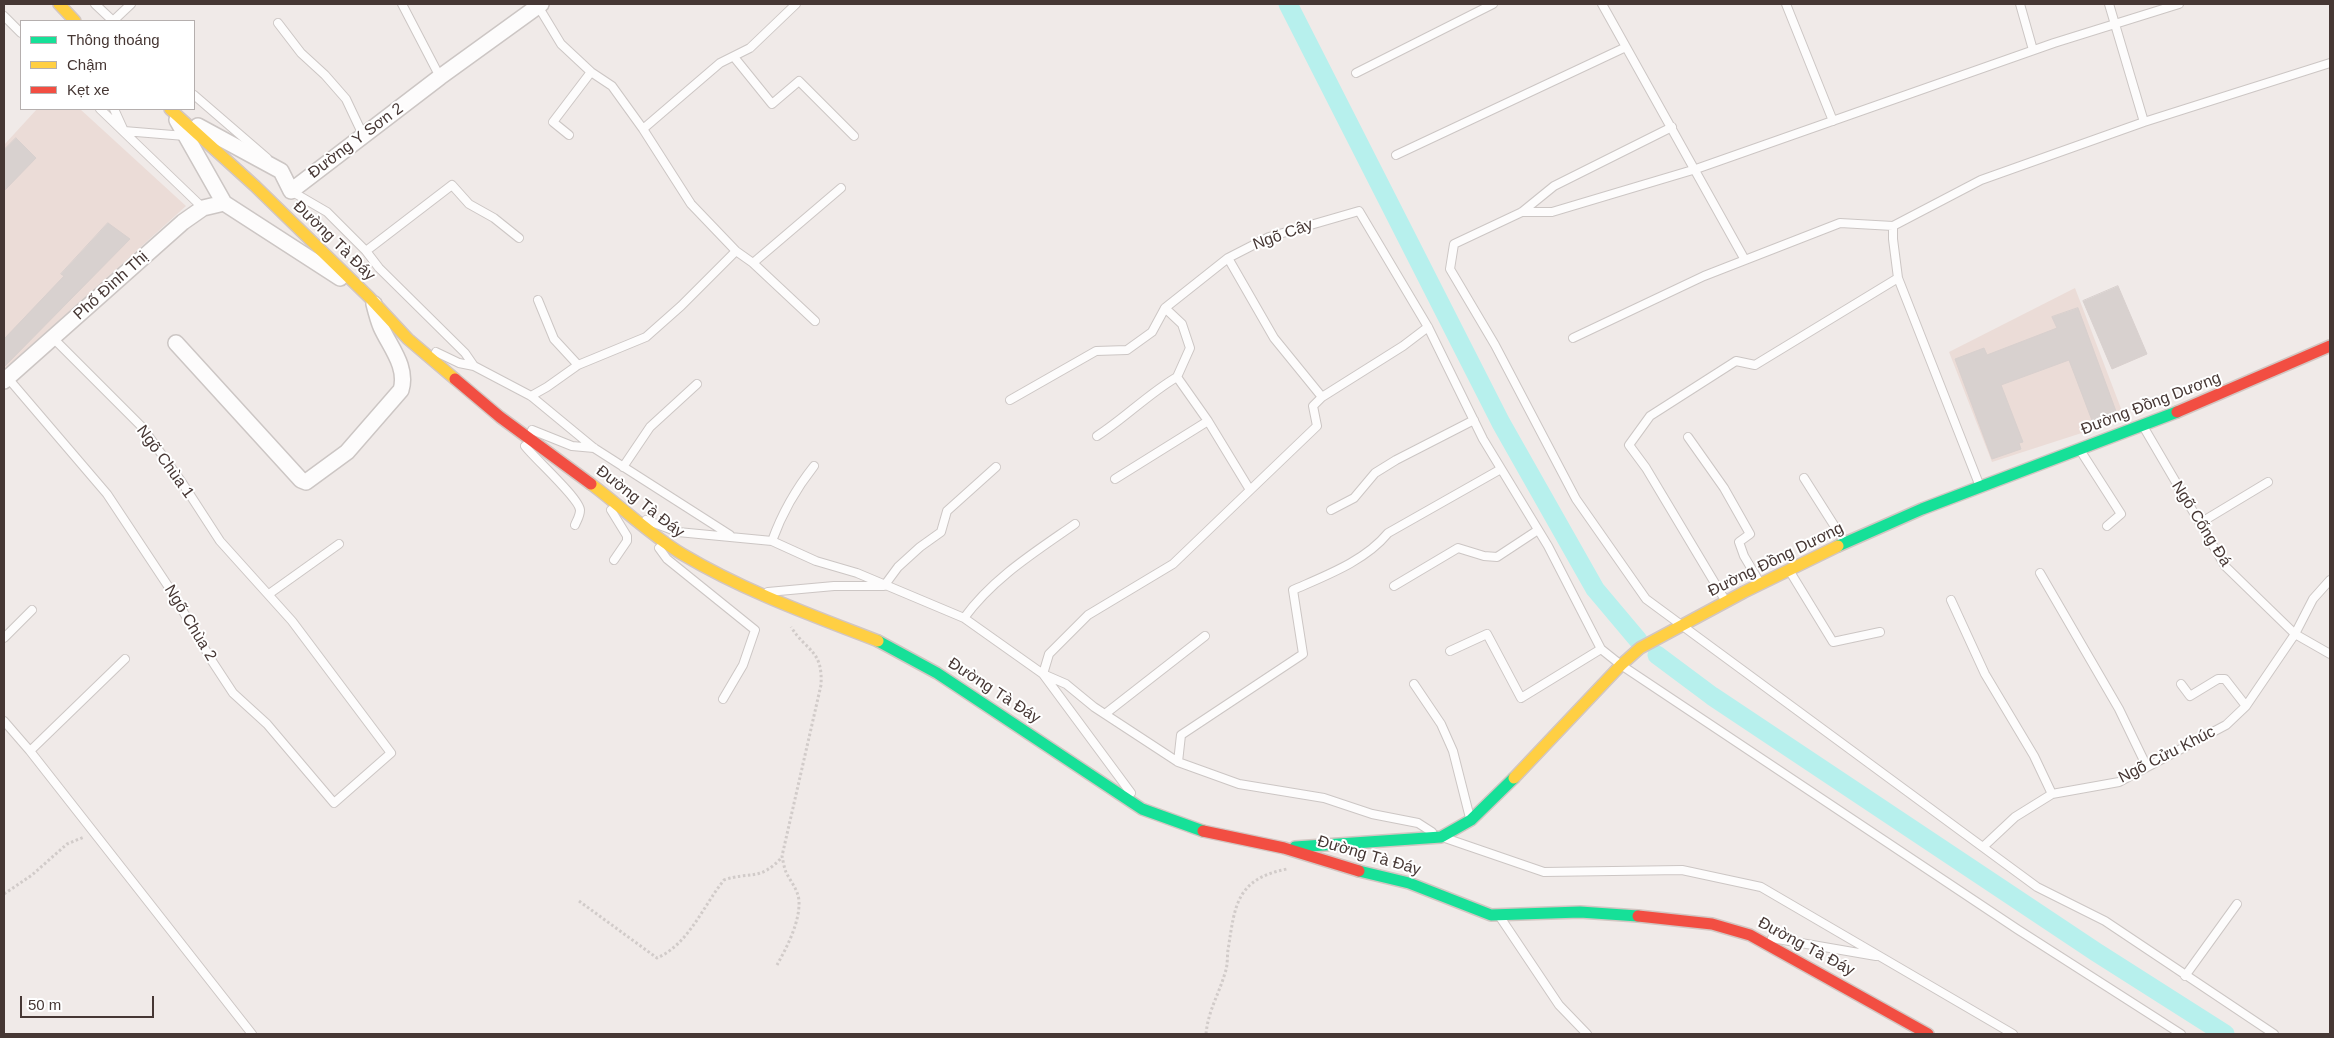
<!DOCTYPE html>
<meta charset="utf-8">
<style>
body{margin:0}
#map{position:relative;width:2334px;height:1038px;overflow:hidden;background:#f0eae8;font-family:Arial,sans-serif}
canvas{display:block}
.frame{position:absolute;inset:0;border:5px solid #463734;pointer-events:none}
.legend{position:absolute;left:20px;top:20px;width:175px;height:90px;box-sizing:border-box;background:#fff;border:1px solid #b5afae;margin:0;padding:6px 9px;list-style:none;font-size:15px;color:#463734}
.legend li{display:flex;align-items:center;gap:10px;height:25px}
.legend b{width:25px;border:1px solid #b5afae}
.scale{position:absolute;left:20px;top:996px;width:134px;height:22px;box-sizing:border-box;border:2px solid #463734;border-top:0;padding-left:6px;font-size:15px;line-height:18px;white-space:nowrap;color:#463734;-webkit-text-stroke:4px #fff;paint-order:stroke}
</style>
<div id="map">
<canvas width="2334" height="1038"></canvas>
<div class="frame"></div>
<ul class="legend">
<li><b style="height:6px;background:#16e098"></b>Thông thoáng</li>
<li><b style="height:6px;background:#ffcf43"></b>Chậm</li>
<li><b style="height:6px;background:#f24e42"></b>Kẹt xe</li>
</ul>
<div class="scale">50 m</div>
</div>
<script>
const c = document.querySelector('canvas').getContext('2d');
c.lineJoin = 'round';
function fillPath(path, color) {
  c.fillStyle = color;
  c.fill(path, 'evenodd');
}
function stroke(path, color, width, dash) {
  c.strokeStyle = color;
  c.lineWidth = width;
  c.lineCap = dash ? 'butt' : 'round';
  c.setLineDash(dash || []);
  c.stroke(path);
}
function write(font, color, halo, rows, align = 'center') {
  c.font = font + ' Arial,sans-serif';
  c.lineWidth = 4;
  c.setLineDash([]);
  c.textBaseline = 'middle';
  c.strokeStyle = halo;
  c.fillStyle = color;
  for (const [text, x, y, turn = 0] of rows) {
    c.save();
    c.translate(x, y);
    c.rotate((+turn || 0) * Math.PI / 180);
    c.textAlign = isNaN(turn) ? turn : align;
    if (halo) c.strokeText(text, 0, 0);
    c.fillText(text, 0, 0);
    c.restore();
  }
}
const education = new Path2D(`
 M37 109H80L186 206 4 371V145Z
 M2075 288 2125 419 1992 462 1949 352Z`);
const canal = new Path2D(`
 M1288 4 1501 423 1595 589 1638 640
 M1657 655 1712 696 2096 952 2225 1034`);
const building = new Path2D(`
 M16 138 36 158 4 191V150Z
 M108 223 130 239 4 367V337L5 338 64 276 61 274Z
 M2118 286 2147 354 2112 369 2083 301Z
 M2078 308 2117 414 2093 423 2069 360 2001 385 2023 442 2019 443 2021 449 1992 459 1955 359 1984 348 1987 355 2057 328 2052 317Z`);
const path = new Path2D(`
 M4 894 32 875 67 844 84 837
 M579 901 657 958C689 944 703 906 724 880 749 871 760 882 782 857
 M777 965C787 947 800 922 799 901 798 889 790 881 786 872 784 867 783 861 782 856L821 685C823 650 807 652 791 627
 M1206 1034C1208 1011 1219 994 1225 973 1228 965 1227 957 1228 950 1235 905 1236 879 1287 869`);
const lane = new Path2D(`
 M95 4 113 21 131 4
 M402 4 440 77
 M1602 4 1745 260
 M1786 4 1833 121
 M2020 4 2033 50
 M2109 4 2144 122
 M538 6 561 44 591 72 612 86 643 129 691 204 736 251 753 263 815 321
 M4 16 21 33
 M278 23 301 53 325 75 346 99 363 135
 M734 57 772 104 799 81 854 136
 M1356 73 1493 4
 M194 95 267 158
 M100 109 203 208
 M114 109 124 131 185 136
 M1672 127 1554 186 1522 212 1454 244 1450 269 1495 345 1576 499 1646 599 2037 887 2105 921 2274 1034
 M643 129 720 63 750 48 796 4
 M569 135 553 122 591 72
 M1396 155 1626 47
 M291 191 327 212 366 251 452 185 469 204 494 218 519 238
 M1522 212H1552L1696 169 2054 43 2179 4
 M1893 226V239L1898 278
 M366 251 379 268 465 353 474 366
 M1228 258 1274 338 1322 397
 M753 263 841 188
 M538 300 554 339 578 365
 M1165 308 1228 258 1269 237 1359 211 1428 327 1483 439 1548 546 1601 649 1621 665 2017 929 2181 1034
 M1428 327 1403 346 1322 397 1313 406 1317 426 1173 564 1088 615 1049 654 1043 674 1066 684 1094 707 1178 762 1239 784 1324 798 1372 814 1418 823 1432 832
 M1573 338 1704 276 1840 223 1893 226 1981 180 2144 122 2330 63
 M436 352 459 363 474 366 531 396 594 448 730 535
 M7 377 107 494 170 589 212 661 233 693 267 724 334 803 391 753 292 621 220 541 183 484 142 427 53 338
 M531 396 547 387 578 365 646 337 681 306 736 251
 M1010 400 1096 351 1127 350 1152 332 1165 308 1182 324 1190 348 1177 377 1208 421 1250 490
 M2143 426 2225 566 2295 634 2330 654
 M532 430 572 446 594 448
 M1097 436C1125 418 1148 394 1177 377
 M1688 437 1724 488 1750 534 1739 542 1744 556 1760 583
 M525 446C535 459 579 498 580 510 580 516 577 520 575 525
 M2080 450 2121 514 2107 526
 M623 467 650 427 697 384
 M1804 478 1844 541
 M1115 479 1208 421
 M611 510 627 536V541L614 560
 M1331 510 1354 498 1375 473 1396 460 1474 420
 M646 520 678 532 772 541 816 561 857 573 964 618 1043 674 1131 793
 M2200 523 2268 482
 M772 541C782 513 795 490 814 466
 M659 548 667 559 755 630 743 665 723 699
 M1789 570 1833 642 1880 632
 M2040 573 2119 709 2147 767
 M1394 586 1458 548 1484 556 1497 557 1538 530
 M768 592 834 586H884L898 567 920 547 941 532 947 511 996 467
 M269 594 339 544
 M1725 600 1646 468 1629 445 1650 416 1736 361 1755 365 1898 278 1979 484
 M1951 600 1985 674 2034 756 2052 794
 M964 618C993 578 1035 552 1075 524
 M4 638 32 610
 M1450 651 1487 634 1521 698 1601 649
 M1414 684 1441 724 1453 751 1470 818
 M2181 684 2190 696 2218 679H2225L2246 706
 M1105 714 1205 636
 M4 721 30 751 252 1034
 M30 751 125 659
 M1178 762 1181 735 1303 654 1293 590C1327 575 1365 561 1388 533L1501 469
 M1445 838 1544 872 1682 870 1761 887 2013 1034
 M1983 847 2015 817 2052 794 2119 782 2226 725 2246 706 2295 634 2313 599 2330 580
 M1500 917 1559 1005 1587 1034
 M1772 938 1876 956
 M2185 976 2237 904`);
const street = new Path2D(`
 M177 120 224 203 340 278
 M198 126 281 171 291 191 440 77 541 4
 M176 343 301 480 306 482 347 452 401 390C408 367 390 347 381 327 378 320 376 312 374 304
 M4 381 183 222 203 208 224 203`);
const fast = new Path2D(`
 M1838 546 1922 509 2177 412
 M878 641 937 673 1142 809 1203 831
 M1295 847 1441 837 1471 820 1514 778
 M1359 871 1409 883 1491 915 1580 912 1638 916`);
const slow = new Path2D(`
 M59 4 75 21
 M170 109 255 186 369 297 408 339 455 379
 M591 484C622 507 649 534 682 554 744 591 811 615 878 641
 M1514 778 1621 665 1640 648 1744 592 1838 546`);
const jam = new Path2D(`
 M455 379 500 417 591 484
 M2177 412 2330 346
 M1203 831 1284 848 1359 871
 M1638 916 1712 924 1750 935 1928 1034`);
const streetNames = [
 ["Đường Y Sơn 2",356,141,-37],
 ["Ngõ Cây",1283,235,-20],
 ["Đường Tà Đáy",334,241,44],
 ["Phố Đình Thị",111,286,-42],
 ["Đường Đồng Dương",2151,404,-21],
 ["Ngõ Chùa 1",165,462,54],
 ["Đường Tà Đáy",640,502,38],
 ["Ngõ Cống Đá",2201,524,58],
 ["Đường Đồng Dương",1776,560,-26],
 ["Ngõ Chùa 2",190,623,59],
 ["Đường Tà Đáy",994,691,33],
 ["Ngõ Cửu Khúc",2167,755,-27],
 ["Đường Tà Đáy",1369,856,16],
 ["Đường Tà Đáy",1806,947,28]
];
fillPath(education, '#ebdcd7');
stroke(canal, '#b7f0ed', 19);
fillPath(building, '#d8d1cf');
stroke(building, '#d8d0ce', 1);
stroke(lane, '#ccc6c4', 10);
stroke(street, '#ccc6c4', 18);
stroke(fast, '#d2c6c2', 14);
stroke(slow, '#d2c6c2', 14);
stroke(jam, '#d2c6c2', 14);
stroke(path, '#d1cbc9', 3, [2.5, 2.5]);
stroke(lane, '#fdfcfc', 8);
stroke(street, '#fdfcfc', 15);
stroke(fast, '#16e098', 11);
stroke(slow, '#ffcf43', 11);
stroke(jam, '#f24e42', 11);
write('16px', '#463734', '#fff', streetNames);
</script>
